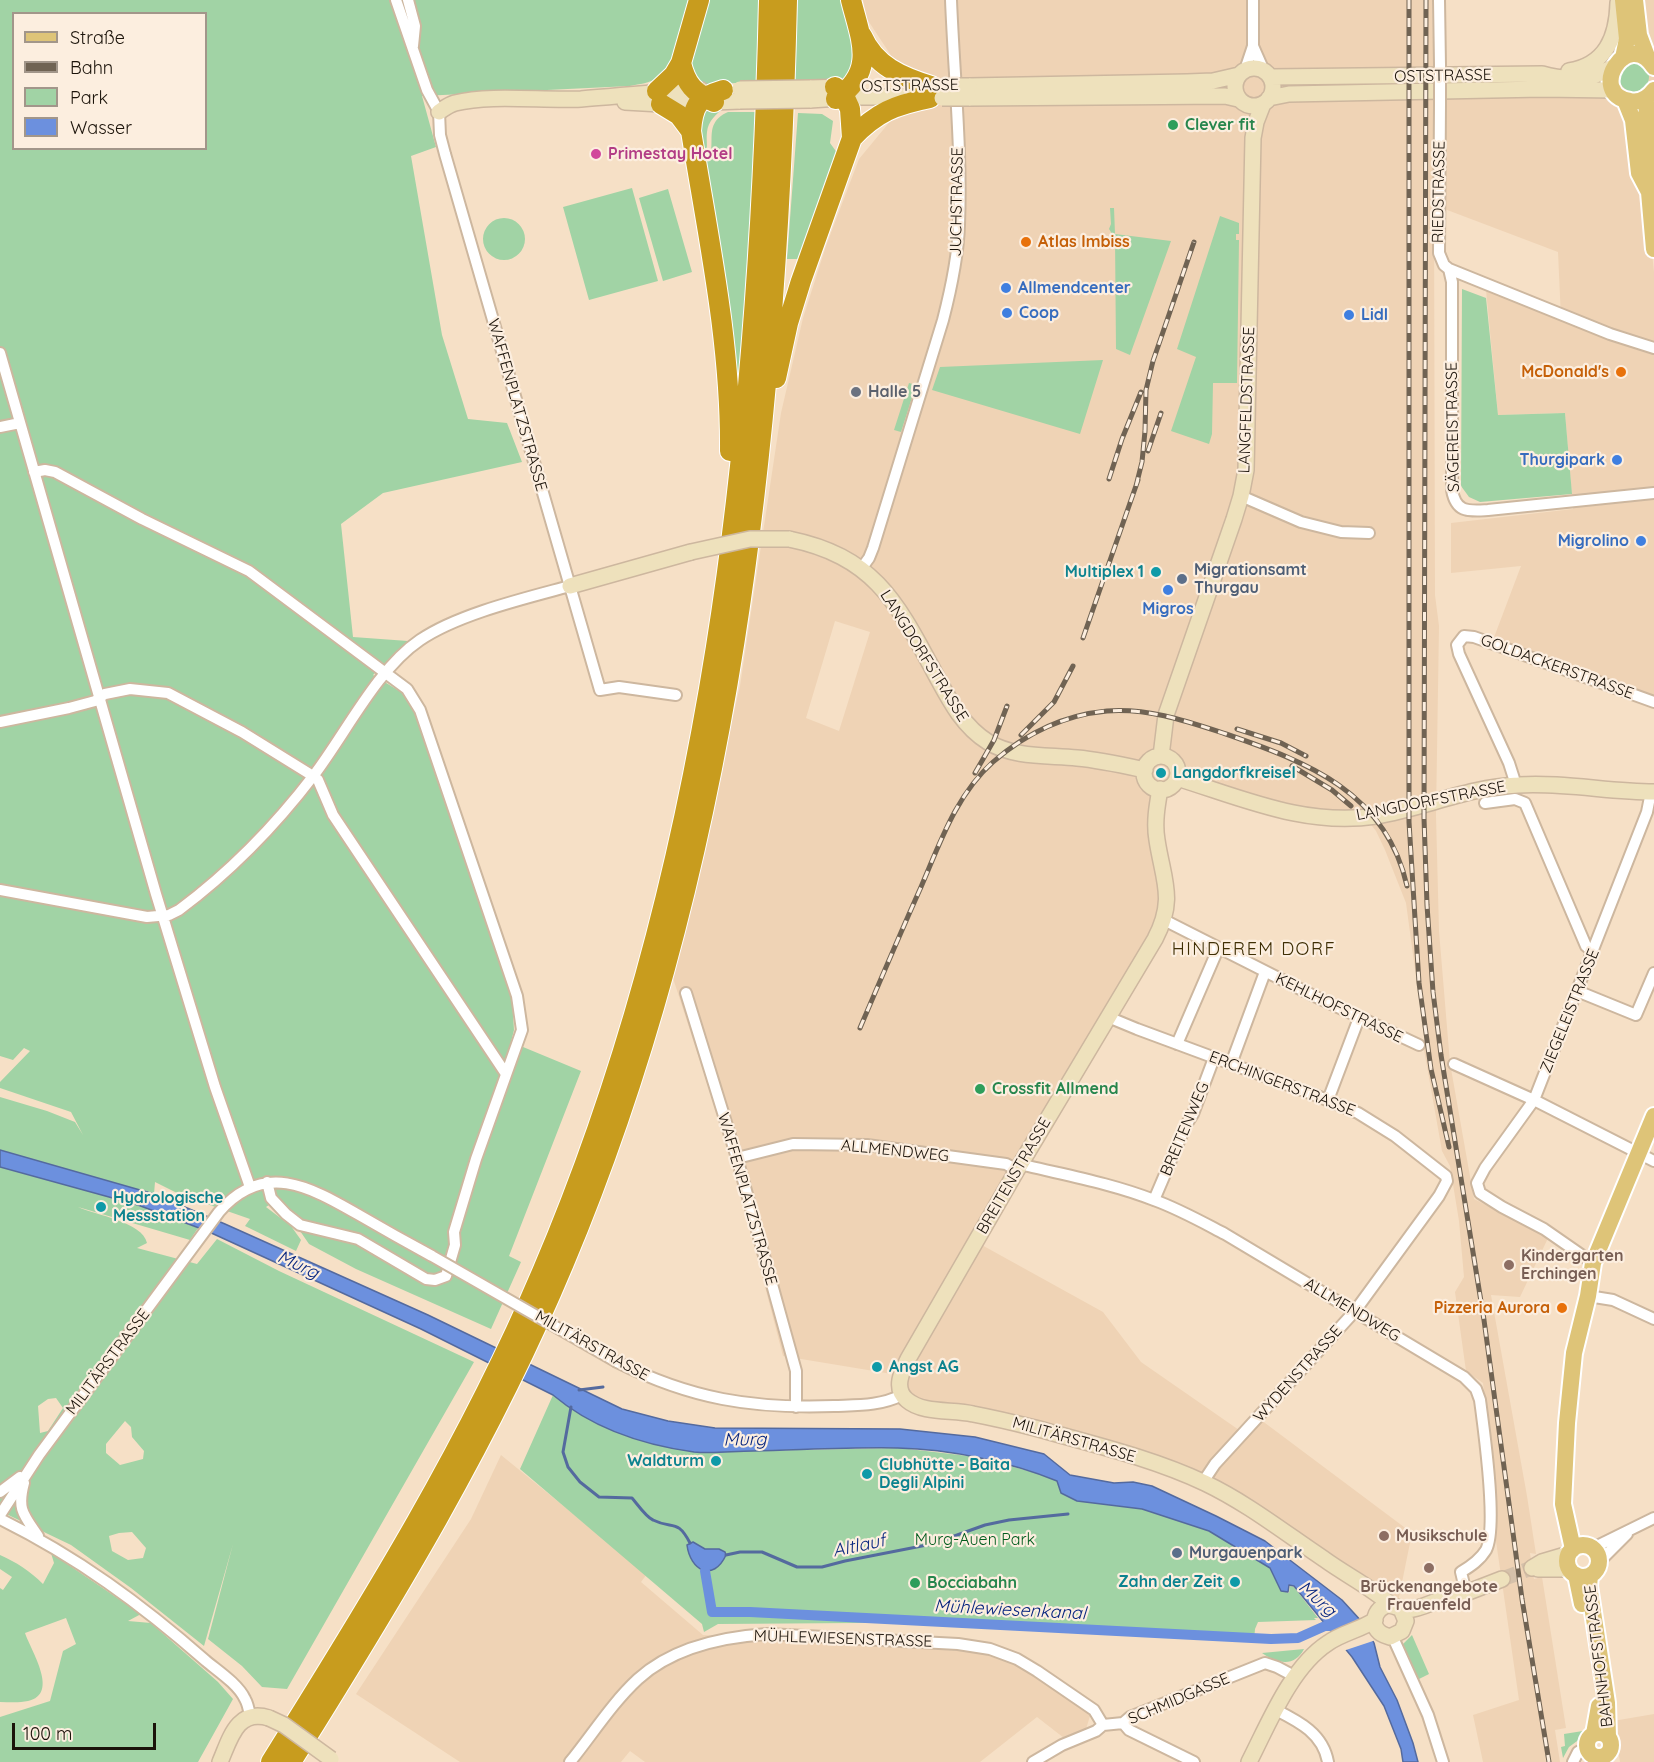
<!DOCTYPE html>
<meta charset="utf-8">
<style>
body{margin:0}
#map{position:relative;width:1654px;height:1762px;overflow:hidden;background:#f6e0c6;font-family:Quicksand,sans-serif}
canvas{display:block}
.legend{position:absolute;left:12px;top:12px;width:195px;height:138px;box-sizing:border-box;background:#fceedf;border:2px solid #a2968a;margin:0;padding:8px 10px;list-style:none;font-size:18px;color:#1b130a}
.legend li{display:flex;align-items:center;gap:12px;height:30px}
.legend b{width:30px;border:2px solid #a2968a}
.scale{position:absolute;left:12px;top:1723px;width:144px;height:27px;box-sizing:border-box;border:3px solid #1b130a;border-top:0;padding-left:8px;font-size:18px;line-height:21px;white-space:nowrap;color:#1b130a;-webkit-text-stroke:4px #fceedf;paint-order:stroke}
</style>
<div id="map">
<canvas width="1654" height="1762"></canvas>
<ul class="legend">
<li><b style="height:8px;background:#dec478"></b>Straße</li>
<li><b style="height:8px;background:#706353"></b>Bahn</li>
<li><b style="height:16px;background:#a1d3a5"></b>Park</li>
<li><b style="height:16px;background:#6c90de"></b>Wasser</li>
</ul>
<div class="scale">100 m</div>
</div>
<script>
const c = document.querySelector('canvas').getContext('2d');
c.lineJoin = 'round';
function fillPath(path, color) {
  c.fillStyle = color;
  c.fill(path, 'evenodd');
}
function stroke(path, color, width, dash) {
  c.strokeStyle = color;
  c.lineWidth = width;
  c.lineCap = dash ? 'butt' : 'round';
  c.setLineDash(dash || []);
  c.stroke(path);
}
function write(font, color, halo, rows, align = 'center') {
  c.font = font + ' Quicksand,sans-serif';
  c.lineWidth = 4.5;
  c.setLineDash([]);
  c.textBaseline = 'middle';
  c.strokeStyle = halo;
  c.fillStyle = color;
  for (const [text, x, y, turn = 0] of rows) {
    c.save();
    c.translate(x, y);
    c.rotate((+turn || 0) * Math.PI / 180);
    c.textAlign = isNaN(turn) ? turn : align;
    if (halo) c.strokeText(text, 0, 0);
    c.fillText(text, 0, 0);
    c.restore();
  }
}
const built = new Path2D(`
 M863 0H1432L1434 85 1634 78 1654 272V701L1493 640 1521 566 1451 573V523L1573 509 1565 413 1498 415 1486 290 1561 318 1558 252 1434 205 1435 595 1439 626 1436 815 1439 931 1450 1063 1474 1199 1549 1236 1520 1297 1491 1295 1527 1496 1536 1554 1530 1553 1534 1579 1542 1577 1566 1728 1555 1730 1560 1762H1483L1473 1715 1519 1700 1496 1541 1494 1477 1483 1383 1466 1371 1455 1292 1464 1277 1459 1221 1450 1166 1442 1151 1423 1044 1425 1043 1406 903 1385 850 1376 831 1365 817 1333 818 1177 778 1160 789 1168 920 980 1244 1103 1312 1141 1362 1239 1430 1253 1414 1412 1533 1397 1607 1255 1513 1155 1463 925 1408 900 1389 970 1240 892 1374 783 1356 732 1160 671 972 686 919 740 686 781 413 803 318 826 246 859 159 897 113 894 60 867 19ZM835 621 870 632 839 731 806 718Z
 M1642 0H1654V137Z
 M501 1455 647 1574 641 1582 703 1635 978 1652 1021 1667 1085 1710 1090 1716 1086 1729 1064 1738 1037 1717 980 1762H645L630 1751 621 1762H460L356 1694 471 1519Z
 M1654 1714V1762H1620L1613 1721Z`);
const green = new Path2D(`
 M0 0H690C684 21 677 67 658 78 649 83 640 84 630 86L422 96 436 147 411 156 442 335 468 419 507 423 522 462 383 493 341 524 353 637 408 641 373 675 401 692 416 712 512 998 514 1030 511 1042 581 1071 509 1256 521 1262 491 1329 356 1269 309 1244 278 1199 266 1207 291 1226 301 1240 296 1251 245 1226 250 1219 181 1195 155 1182 154 1194 0 1150V1097L47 1111 75 1122 83 1135 71 1112 0 1088V1082L30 1051 24 1048 13 1060 0 1056ZM14 14H206V148H14Z
 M704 0H759L757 82 697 85 689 71Z
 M796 0H846L857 52 850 81 794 82Z
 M1619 77a15 15 0 1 1 30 0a15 15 0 1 1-30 0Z
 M725 107C717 113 708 121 707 132 706 140 708 146 706 153L700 156V109Z
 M728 112H756L746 305 735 422 702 161C723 152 698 125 728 112Z
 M798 113 822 114 833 121 830 143 838 154 801 259H787Z
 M632 188 658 281 589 300 563 207Z
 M668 189 692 272 663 281 639 198Z
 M1110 208H1114L1115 234 1171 241 1130 355 1116 349 1115 238 1109 229 1111 224Z
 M1220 216 1239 223V234H1236V240H1239L1237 383H1213L1212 434 1209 444 1171 431 1196 357 1177 349Z
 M483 239a21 21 0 1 1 42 0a21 21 0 1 1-42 0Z
 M1462 289 1486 298 1498 415 1565 413 1572 494 1480 502 1469 497 1461 486Z
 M1103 360 1080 434 932 390 940 367Z
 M909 383 916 385 901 432 894 430Z
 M0 1167 138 1205 198 1228 190 1240 78 1207C95 1215 143 1222 147 1243L137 1248 197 1264 217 1239 279 1271 474 1362 287 1689 262 1687 242 1666 208 1639 233 1544 204 1646 131 1588 71 1545 0 1511ZM56 1398 63 1408 48 1431 40 1433 38 1406 48 1399ZM125 1421 131 1427 132 1437 144 1451 143 1459 120 1465 106 1453V1444ZM132 1532 146 1548 143 1558 128 1560 112 1551 109 1536 119 1533Z
 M553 1395 682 1450 696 1452 900 1448 977 1457 1043 1475 1058 1481 1077 1501 1142 1509 1210 1531 1270 1568 1280 1590 1289 1593 1290 1586 1294 1587 1318 1618H1314L1316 1620 1258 1622 1255 1629 1254 1641 1241 1639 994 1622 718 1624 704 1632 702 1624 520 1469Z
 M51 1553 141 1614 128 1621 151 1623 218 1682 233 1699 198 1762H0V1717L50 1701 63 1651 76 1644 66 1618 25 1633C31 1651 60 1694 28 1701 19 1703 9 1702 0 1702V1588L3 1590 12 1577 0 1569V1555C16 1562 30 1571 43 1584L54 1563Z
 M1412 1635 1429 1674 1415 1681 1401 1646Z
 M1304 1649C1295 1667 1278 1664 1262 1653Z
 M1589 1730 1588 1733 1569 1747 1563 1758 1561 1747 1565 1746 1564 1734Z`);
const water = new Path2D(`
 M0 1150 154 1194 225 1224 428 1315 622 1409 668 1421 715 1428 900 1429 975 1437 1044 1454 1070 1475 1114 1483 1133 1482 1152 1486 1216 1516 1265 1541 1342 1600 1363 1623 1374 1643 1380 1667 1397 1700 1413 1743 1418 1762H1403L1401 1749 1384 1706 1352 1657 1294 1586 1289 1585 1288 1592 1281 1591 1270 1568 1209 1531 1142 1509 1077 1501 1061 1493 1057 1481C1011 1462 949 1449 898 1448 850 1447 801 1450 753 1451 734 1451 713 1454 694 1452 643 1445 592 1428 553 1395L421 1329 207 1231 138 1205 0 1167Z
 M693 1542 705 1549H719L725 1552 726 1555C713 1583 690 1570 687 1545Z`);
const pier = new Path2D(`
 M1366 1621 1376 1640 1343 1651 1328 1634Z`);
const stream = new Path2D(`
 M579 1390 603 1387
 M571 1407 563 1452 568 1467 580 1482 599 1497 632 1498C638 1505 646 1517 653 1520 673 1530 677 1518 690 1543
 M726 1555 740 1552H762L797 1567H822L845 1561 932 1544 985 1525 1009 1520 1068 1514`);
const canal = new Path2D(`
 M705 1571 712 1612H750L1271 1639 1298 1638 1325 1626H1337`);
const secondaryTunnel = new Path2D(`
 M1502 1579 1532 1568`);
const street = new Path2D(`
 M396 0 427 90 439 112 440 135 445 154 600 690 619 687 676 695
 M408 0 415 26 413 46
 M1439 0 1440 65
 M1253 46 1264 71
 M1245 70 1253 46V0
 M1440 104 1439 253 1444 265 1449 269 1610 334 1654 348
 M1449 269 1452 282V490C1456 513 1468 511 1488 510L1654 493
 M0 353 156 894 215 1087 250 1187
 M0 427 20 423
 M34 472 45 470 55 472 142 519 249 571 407 689 420 710 517 996 522 1030 476 1159 454 1232 455 1245 446 1276 435 1280 426 1279 358 1239 300 1225 286 1214 271 1198 267 1182
 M1241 496 1301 522 1341 532 1369 533
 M861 569 869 558 873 548 943 320C951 289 958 258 959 225 962 150 954 75 951 0
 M0 722 69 708 95 701 105 694 130 689 168 693 242 732 313 776 318 780 333 815 506 1074
 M1516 785 1509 763 1459 654 1457 645 1464 636 1474 637 1654 702
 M1485 803 1515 799 1525 803 1586 946 1593 952
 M0 890 147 917 169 915 179 910C230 872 275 826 314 775 346 733 377 669 420 640 458 614 526 598 570 586
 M1164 920 1314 996 1419 1045
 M1577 991 1636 1015 1654 973
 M686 993 737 1158 796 1371V1407
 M1108 1017 1137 1029 1315 1095 1358 1113 1395 1136 1446 1176 1447 1181 1439 1196 1355 1311 1215 1464 1203 1482
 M1177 1044 1218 949
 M1231 1064 1265 972
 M1454 1064 1534 1100 1654 1161
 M1328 1100 1359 1018
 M737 1158 793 1144 867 1145 1006 1164 1017 1170
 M1022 1162 1028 1166C1070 1176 1113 1184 1154 1200 1179 1209 1202 1222 1225 1234L1464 1377 1476 1389 1480 1400C1484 1431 1498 1527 1486 1550 1480 1560 1471 1566 1461 1572L1466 1593
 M1154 1200 1186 1125 1193 1114 1214 1058
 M1593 1263 1544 1229 1502 1207 1480 1193 1477 1183 1485 1168 1534 1100 1647 812 1651 792
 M1588 1296 1613 1300 1654 1319
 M617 1362C691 1399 752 1409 834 1406 858 1405 880 1406 902 1395
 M24 1483C17 1509 23 1514 38 1536
 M0 1492 20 1477
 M0 1515 39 1455 219 1212C264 1160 310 1187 359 1215 383 1229 408 1243 432 1256
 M0 1519C77 1557 141 1604 206 1661 218 1671 238 1684 245 1699 248 1704 249 1710 250 1716
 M1593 1548 1654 1518
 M1599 1562 1627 1534
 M1394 1636 1395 1642 1428 1715 1443 1762
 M1276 1710C1300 1722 1323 1734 1328 1762
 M1123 1723 1129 1730 1194 1762
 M570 1762C592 1735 612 1703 638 1679 672 1648 722 1637 767 1634L958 1644 990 1649 1017 1659 1037 1671 1094 1710 1103 1725
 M1033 1762 1062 1745 1096 1731 1103 1725 1123 1723 1130 1717 1265 1663 1277 1667 1294 1676
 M1573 1762 1578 1752 1588 1747`);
const secondary = new Path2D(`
 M1235 87a19 19 0 1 1 38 0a19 19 0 1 1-38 0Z
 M1569 71C1606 65 1617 37 1618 3
 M1270 77 1542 74C1566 81 1592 80 1613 67
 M969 86 1187 82 1213 81 1239 75
 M810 88 846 87
 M969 98 1225 96 1238 99
 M1269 98 1289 94 1542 89 1614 90
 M810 100 855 97H918
 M625 102 661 104 740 101
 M439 112C445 108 448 105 455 103 491 94 543 101 581 99 621 96 661 91 701 90
 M789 539C877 557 898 605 938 679 951 703 964 727 988 742 1014 758 1048 755 1077 758 1100 760 1122 765 1145 770
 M570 586 691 552
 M1161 756 1166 715 1234 519 1241 496 1246 470 1253 138 1256 122 1263 104
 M1144 773a17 17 0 1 1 34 0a17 17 0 1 1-34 0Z
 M1177 778C1242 798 1306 827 1376 816 1424 808 1468 787 1518 785 1563 782 1609 792 1654 792
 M1160 789C1157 806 1154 823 1157 840 1163 880 1176 899 1155 939L1017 1170 908 1359C902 1371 893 1389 907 1400 923 1414 953 1409 973 1414 994 1418 1015 1423 1035 1428 1092 1444 1152 1458 1205 1483 1247 1503 1285 1533 1324 1559 1346 1575 1371 1587 1391 1605
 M1532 1568 1542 1562 1569 1554
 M1538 1569H1569
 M1401 1609 1406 1621 1402 1631 1390 1637C1383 1635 1378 1633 1375 1626 1373 1618 1377 1609 1385 1606 1394 1603 1399 1610 1407 1610 1425 1609 1440 1596 1458 1596L1502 1579
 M220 1762C230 1739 237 1708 269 1718
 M1249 1762C1269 1723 1291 1667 1328 1643 1342 1633 1360 1630 1375 1620`);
const primary = new Path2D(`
 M1635 0 1639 35 1648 59
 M1623 58 1627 39 1623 0
 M1654 90C1648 98 1640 103 1630 101 1586 94 1627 26 1654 67
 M1648 97 1646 118 1652 169 1649 192 1654 249
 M1625 100 1633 120 1639 173 1649 192
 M1567 1561a16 16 0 1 1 32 0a16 16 0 1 1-32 0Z
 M1573 1549 1563 1504 1567 1423 1574 1353 1588 1296 1593 1263 1654 1116
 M1576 1575 1582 1604
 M1590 1576 1589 1586 1607 1703 1608 1737
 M1587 1745a12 12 0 1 1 24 0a12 12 0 1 1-24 0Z
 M1594 1734 1599 1706`);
const highway = new Path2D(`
 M862 36C875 66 902 77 931 86
 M681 63C686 84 694 93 714 102
 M723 90C699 97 693 104 691 131 708 237 731 343 730 451
 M657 91 674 75 681 63 699 0
 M836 99C877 71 861 40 851 0
 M661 104 679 115 691 131
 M852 138C877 112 895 105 930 98
 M776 378 788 323 801 281 852 138 850 109 845 98 835 87
 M271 1762C370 1604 469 1444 542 1272 713 872 759 431 769 0
 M291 1762C392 1601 491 1438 564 1263 731 865 777 427 787 0`);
const rail = new Path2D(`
 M1409 0V822L1419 983 1431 1069 1449 1147
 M1426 0 1424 818 1427 905 1433 992 1441 1055 1484 1320 1522 1599 1549 1762
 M1148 451 1161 413
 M1109 479 1122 439 1141 392
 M1136 486 1142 462 1145 431 1146 390 1153 361 1194 242
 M1083 638 1138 480
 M1237 729 1281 743 1306 756
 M1021 735 1054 702 1073 666
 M1292 766 1332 790 1351 806
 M975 773 994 740 1007 706
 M860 1028C880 981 900 934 921 887 940 843 956 795 993 762 1025 734 1064 715 1107 711 1149 708 1186 721 1226 734 1307 762 1386 792 1407 886`);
const streetBridge = new Path2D(`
 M1440 104V65
 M432 1256 617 1362`);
const secondaryBridge = new Path2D(`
 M942 86H969
 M740 89 810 88
 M942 98H969
 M740 101 810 100
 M691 552 750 539H789
 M269 1718 284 1725 331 1759`);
const markers = [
 [1173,125,6,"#2e9e5b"],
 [596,154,6,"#d1479c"],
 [1026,242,6,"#e8710a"],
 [1006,288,6,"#3f7fe0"],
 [1007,313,6,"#3f7fe0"],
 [1349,315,6,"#3f7fe0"],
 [1621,372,6,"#e8710a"],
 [856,392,6,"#6b7280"],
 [1617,460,6,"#3f7fe0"],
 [1641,541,6,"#3f7fe0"],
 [1156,572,6,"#0f9aa8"],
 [1182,579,6,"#5c6f8a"],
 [1168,590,6,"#3f7fe0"],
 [1161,773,6,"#0f9aa8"],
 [980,1089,6,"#2e9e5b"],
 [101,1207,6,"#0f9aa8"],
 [1509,1265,6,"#8d6e63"],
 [1562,1308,6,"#e8710a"],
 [877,1367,6,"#0f9aa8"],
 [716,1461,6,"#0f9aa8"],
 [867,1474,6,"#0f9aa8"],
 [1384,1536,6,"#8d6e63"],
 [1177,1553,6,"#5c6f8a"],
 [1429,1568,6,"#8d6e63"],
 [1235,1582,6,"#0f9aa8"],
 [915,1583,6,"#2e9e5b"]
];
const streetNames = [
 ["OSTSTRASSE",1443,76,-1],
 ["OSTSTRASSE",910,86,-1],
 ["RIEDSTRASSE",1439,192,-89],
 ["JUCHSTRASSE",957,202,-89],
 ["LANGFELDSTRASSE",1247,400,-88],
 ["WAFFENPLATZSTRASSE",517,405,74],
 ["SÄGEREISTRASSE",1453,427,-91],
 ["LANGDORFSTRASSE",924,656,58],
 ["GOLDACKERSTRASSE",1557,667,20],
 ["LANGDORFSTRASSE",1431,801,-11],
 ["KEHLHOFSTRASSE",1339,1008,26],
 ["ZIEGELEISTRASSE",1570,1011,-68],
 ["ERCHINGERSTRASSE",1282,1084,21],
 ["BREITENWEG",1185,1129,-67],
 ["ALLMENDWEG",895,1151,6],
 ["BREITENSTRASSE",1014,1176,-60],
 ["WAFFENPLATZSTRASSE",747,1199,74],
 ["ALLMENDWEG",1352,1310,31],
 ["MILITÄRSTRASSE",592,1346,29],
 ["MILITÄRSTRASSE",108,1362,-53],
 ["WYDENSTRASSE",1298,1374,-48],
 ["MILITÄRSTRASSE",1074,1440,16],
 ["MÜHLEWIESENSTRASSE",843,1639,2],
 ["BAHNHOFSTRASSE",1599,1656,-97],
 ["SCHMIDGASSE",1179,1699,-23]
];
const leisureNames = [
 ["Clever fit",1185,125],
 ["Crossfit Allmend",992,1089],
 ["Bocciabahn",927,1583]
];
const hotelNames = [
 ["Primestay Hotel",608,154]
];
const foodNames = [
 ["Atlas Imbiss",1038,242,"left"],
 ["McDonald's",1609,372],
 ["Pizzeria Aurora",1550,1308]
];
const shopNames = [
 ["Allmendcenter",1018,288],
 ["Coop",1019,313],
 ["Lidl",1361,315],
 ["Thurgipark",1605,460,"right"],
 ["Migrolino",1629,541,"right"],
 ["Migros",1168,609,"center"]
];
const worshipNames = [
 ["Halle 5",868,392]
];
const serviceNames = [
 ["Migrationsamt",1194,570],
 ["Thurgau",1194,588],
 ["Murgauenpark",1189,1553]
];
const cultureNames = [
 ["Multiplex 1",1144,572,"right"],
 ["Langdorfkreisel",1173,773],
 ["Hydrologische",113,1198],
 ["Messstation",113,1216],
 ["Angst AG",889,1367],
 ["Waldturm",704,1461,"right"],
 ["Clubhütte - Baita",879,1465],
 ["Degli Alpini",879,1483],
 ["Zahn der Zeit",1223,1582,"right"]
];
const educationNames = [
 ["Kindergarten",1521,1256],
 ["Erchingen",1521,1274],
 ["Musikschule",1396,1536],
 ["Brückenangebote",1429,1587,"center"],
 ["Frauenfeld",1429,1605,"center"]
];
const parkNames = [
 ["Murg-Auen Park",975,1540]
];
const neighbourhoodNames = [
 ["HINDEREM DORF",1254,950]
];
const waterNames = [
 ["Murg",298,1265,25],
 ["Murg",745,1440,-1],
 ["Altlauf",859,1546,-12],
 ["Murg",1317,1599,42],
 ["Mühlewiesenkanal",1010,1610,3]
];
fillPath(built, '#efd3b5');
fillPath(green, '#a1d3a5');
fillPath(water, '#6c90de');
stroke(water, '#546a9e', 1.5);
fillPath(pier, '#f6e0c6');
stroke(stream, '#546a9e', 3);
stroke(canal, '#6c90de', 10);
stroke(secondaryTunnel, '#d5c1aa', 15, [15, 8]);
stroke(street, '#cdb79f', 14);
stroke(secondary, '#cdb79f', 18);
stroke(primary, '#fff', 20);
stroke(highway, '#fff', 22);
stroke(street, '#fff', 10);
stroke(secondary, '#eee1bc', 15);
stroke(primary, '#dec478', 16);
stroke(highway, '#c89c1e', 20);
stroke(rail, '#706353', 5);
stroke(rail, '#fceedf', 3, [9]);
stroke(streetBridge, '#cdb79f', 14, []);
stroke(secondaryBridge, '#cdb79f', 18, []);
stroke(streetBridge, '#fff', 10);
stroke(secondaryBridge, '#eee1bc', 15);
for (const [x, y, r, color] of markers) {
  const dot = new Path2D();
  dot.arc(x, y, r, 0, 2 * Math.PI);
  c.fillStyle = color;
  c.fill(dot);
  stroke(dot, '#fceedf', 2);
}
write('16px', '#1b130a', '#fceedf', streetNames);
write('bold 16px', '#27864d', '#fceedf', leisureNames, 'left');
write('bold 16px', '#b23c85', '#fceedf', hotelNames, 'left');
write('bold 16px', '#c56008', '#fceedf', foodNames, 'right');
write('bold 16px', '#366cbe', '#fceedf', shopNames, 'left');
write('bold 16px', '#5b616d', '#fceedf', worshipNames, 'left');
write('bold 16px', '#4e5e75', '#fceedf', serviceNames, 'left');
write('bold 16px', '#0d838f', '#fceedf', cultureNames, 'left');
write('bold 16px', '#785e54', '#fceedf', educationNames, 'left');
write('16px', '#015c1d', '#fceedf', parkNames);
c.letterSpacing = '1.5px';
write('18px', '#3f2f05', '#fceedf', neighbourhoodNames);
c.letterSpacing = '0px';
write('italic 18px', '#08267f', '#fceedf', waterNames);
</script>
